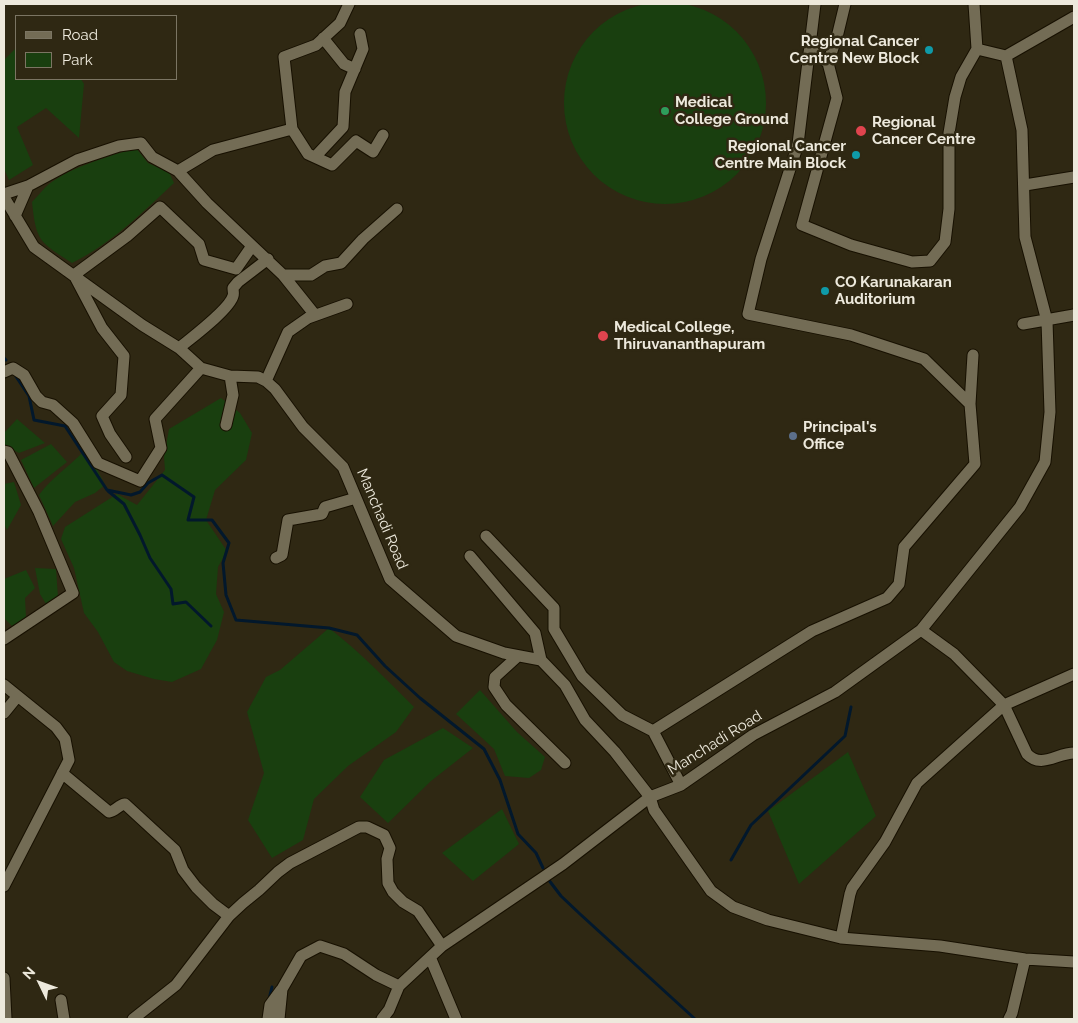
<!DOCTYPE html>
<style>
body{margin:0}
#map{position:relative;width:1078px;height:1023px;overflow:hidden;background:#2f2813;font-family:Raleway,sans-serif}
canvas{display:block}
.frame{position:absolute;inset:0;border:5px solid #ede9dc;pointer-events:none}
.legend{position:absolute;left:15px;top:15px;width:162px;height:65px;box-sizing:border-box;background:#2f2813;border:1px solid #7b7563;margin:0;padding:6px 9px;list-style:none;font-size:15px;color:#ede9dc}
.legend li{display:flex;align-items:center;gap:10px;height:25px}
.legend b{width:25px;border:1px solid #7b7563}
.north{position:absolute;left:15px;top:958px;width:50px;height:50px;-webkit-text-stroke:4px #2f2813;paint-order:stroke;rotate:312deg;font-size:14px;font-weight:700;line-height:20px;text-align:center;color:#ede9dc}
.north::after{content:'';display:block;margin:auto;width:18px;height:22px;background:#ede9dc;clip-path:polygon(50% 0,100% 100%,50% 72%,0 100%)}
</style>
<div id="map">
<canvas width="1078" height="1023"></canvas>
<div class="frame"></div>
<ul class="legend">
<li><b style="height:6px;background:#736c55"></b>Road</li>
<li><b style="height:14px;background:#193f0f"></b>Park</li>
</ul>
<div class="north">N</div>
</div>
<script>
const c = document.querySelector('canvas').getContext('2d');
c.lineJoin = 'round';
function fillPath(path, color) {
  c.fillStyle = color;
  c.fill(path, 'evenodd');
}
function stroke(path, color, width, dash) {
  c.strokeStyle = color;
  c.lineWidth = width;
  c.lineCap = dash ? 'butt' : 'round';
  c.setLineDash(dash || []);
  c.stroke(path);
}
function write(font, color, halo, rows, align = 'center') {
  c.font = font + ' Raleway,sans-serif';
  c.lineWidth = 5;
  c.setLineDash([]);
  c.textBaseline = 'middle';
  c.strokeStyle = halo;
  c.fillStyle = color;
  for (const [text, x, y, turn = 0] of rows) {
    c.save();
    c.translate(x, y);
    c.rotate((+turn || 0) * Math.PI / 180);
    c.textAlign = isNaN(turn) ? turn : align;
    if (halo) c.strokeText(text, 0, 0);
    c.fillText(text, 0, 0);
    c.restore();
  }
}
const green = new Path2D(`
 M564 103a101 101 0 1 1 202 0a101 101 0 1 1-202 0Z
 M16 48V79H81L84 84 79 138 46 108 17 127 33 165 9 180 4 169V60Z
 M136 148 148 163 169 172 174 183C143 212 111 244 72 263 40 242 36 242 32 202 38 196 43 189 49 184 71 167 109 156 136 148Z
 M221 398 240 413 252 433 246 460 215 490 206 520 227 551 218 567 216 594 224 612 217 640 201 669 172 682 154 679 127 671 114 662 98 632 84 613 74 568 61 539 65 527 117 494 137 505 165 470 164 457 169 429Z
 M17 419 45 443 19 453 4 445V433Z
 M51 444 67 462 34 488 21 460Z
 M84 451 97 469 105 485 95 493 75 502 53 526 39 495C52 477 69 467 84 451Z
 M14 482 21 505 7 530 4 524V484Z
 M35 568 56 569 58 597 46 604 40 594Z
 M26 570 35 588 25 598 26 618 12 626 4 618V579Z
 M329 628C359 651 387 680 414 707L396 732 348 766 314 799 303 840 272 858 248 820 264 773 247 712 266 677 280 670Z
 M480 690 517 732 545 757 541 770 529 778 505 776 494 749 456 714Z
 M443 728 473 748 431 781 388 823 360 797 384 760Z
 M848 752 876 816 799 884 768 811Z
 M502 809 519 844 473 881 442 853Z`);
const stream = new Path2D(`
 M4 358 6 360
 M15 375 29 396 34 420 65 426 107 490 131 495 140 492 148 483 162 475 194 497 188 520H212L229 543 223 563 226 595 236 620 329 628 357 635 385 666 420 698 484 749 500 780 518 834 536 853 543 868
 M108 491 124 504 140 535 150 558 171 589 173 604 186 602 211 626
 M731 860 751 825 845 736 851 707
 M548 879 561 896 580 914 695 1019
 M269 999 272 987`);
const minor = new Path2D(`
 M323 38 344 64 355 69
 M810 49 828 63 837 98 802 225 851 245 912 262 930 261 945 242 949 209V133L955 97 961 77 977 49 974 4
 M977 49 1006 56 1074 17
 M828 63 838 33 845 4
 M292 129 284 57 316 45 340 23 349 4
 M315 157 343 127 345 92 363 49 360 34
 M178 171 213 150 292 129 308 154 332 165 356 141 373 152 383 135
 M1025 185 1074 177
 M4 194 28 186
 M4 197 34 247 142 325 179 348 201 368 230 376 258 377 266 381 275 389 303 427 343 467 390 579 456 636 504 653 541 660 565 685 585 720 615 752 650 797 654 810 711 891 733 907 768 920 841 938 940 946 1025 959 1074 962
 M15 216 28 186 77 160 119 146 141 143 152 157 178 171 207 203 283 275H311L325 266 341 263 363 239 397 209
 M283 275 315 315
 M1023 324 1074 315
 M179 348C191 338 229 310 233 296 234 294 233 291 233 288L238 282 268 259
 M4 372 13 368 24 375 36 396 42 402 53 405 73 423 98 463 140 481 161 448 155 419 201 368
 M266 381 288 332 308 318 347 304
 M970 404 973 355
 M226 425 233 395 230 376
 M4 451 8 452 39 512 73 593 4 639
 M126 457 110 434 102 416 121 395 124 356 102 328 74 275 127 236 160 207 199 244 204 260 236 269 252 246
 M486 536 554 608V629L582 676 622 715 653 731
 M470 556 535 633 541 660
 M276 558 282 555 288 520 322 514 325 507 356 498
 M518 656 495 677 494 687 506 705 565 763
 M1074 674 1004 705 1027 754C1041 769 1057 753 1074 753
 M4 685 56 727 65 739 69 760 4 886
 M4 713 17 697
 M62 773 109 812C116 811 118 805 125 804L175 850 183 870 196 887 213 904 229 916
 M681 785 653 731 812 631 887 598 899 584 904 547 975 464 970 404 924 359 851 335 748 314 761 259 798 144 815 4
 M841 938 850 894 852 888 885 842 917 783 1004 705 954 654 921 630
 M430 957 456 1019
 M4 978 6 1019
 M61 1000 64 1019
 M133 1019 176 985 229 916 243 903 259 890 278 872 290 863 359 827H367L384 835 390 848 387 859 388 883 393 892 403 902 418 911 442 946
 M268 1019 270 1005 281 990
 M279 1019 282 989 301 956 320 946 344 954 376 975 399 986 442 946 563 864 650 797 681 785 753 735 835 692 921 630 1020 507 1045 462 1050 412 1047 321 1025 237 1022 130 1006 56
 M382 1019 389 1010 399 986
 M1009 1019 1012 1013 1025 959`);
const markers = [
 [929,50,5,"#0f9aa8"],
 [665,111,5,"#2e9e5b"],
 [861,131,6,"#e0444e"],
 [856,155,5,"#0f9aa8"],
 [825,291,5,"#0f9aa8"],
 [603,336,6,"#e0444e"],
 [793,436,5,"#5c6f8a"]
];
const poiNames = [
 ["Regional Cancer",919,41,"right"],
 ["Centre New Block",919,58,"right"],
 ["Medical",675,102],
 ["College Ground",675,119],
 ["Regional",872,122],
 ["Cancer Centre",872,139],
 ["Regional Cancer",846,146,"right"],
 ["Centre Main Block",846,163,"right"],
 ["CO Karunakaran",835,282],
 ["Auditorium",835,299],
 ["Medical College,",614,327],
 ["Thiruvananthapuram",614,344],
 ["Principal's",803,427],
 ["Office",803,444]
];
const streetNames = [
 ["Manchadi Road",382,519,67],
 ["Manchadi Road",715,743,-32]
];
fillPath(green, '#193f0f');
stroke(stream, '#02182c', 3);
stroke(minor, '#171000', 13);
stroke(minor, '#736c55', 11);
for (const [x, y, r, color] of markers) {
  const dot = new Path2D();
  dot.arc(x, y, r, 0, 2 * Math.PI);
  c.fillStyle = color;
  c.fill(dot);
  stroke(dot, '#2f2813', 2);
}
write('bold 15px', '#ede9dc', '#2f2813', poiNames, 'left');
write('15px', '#ede9dc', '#2f2813', streetNames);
</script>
